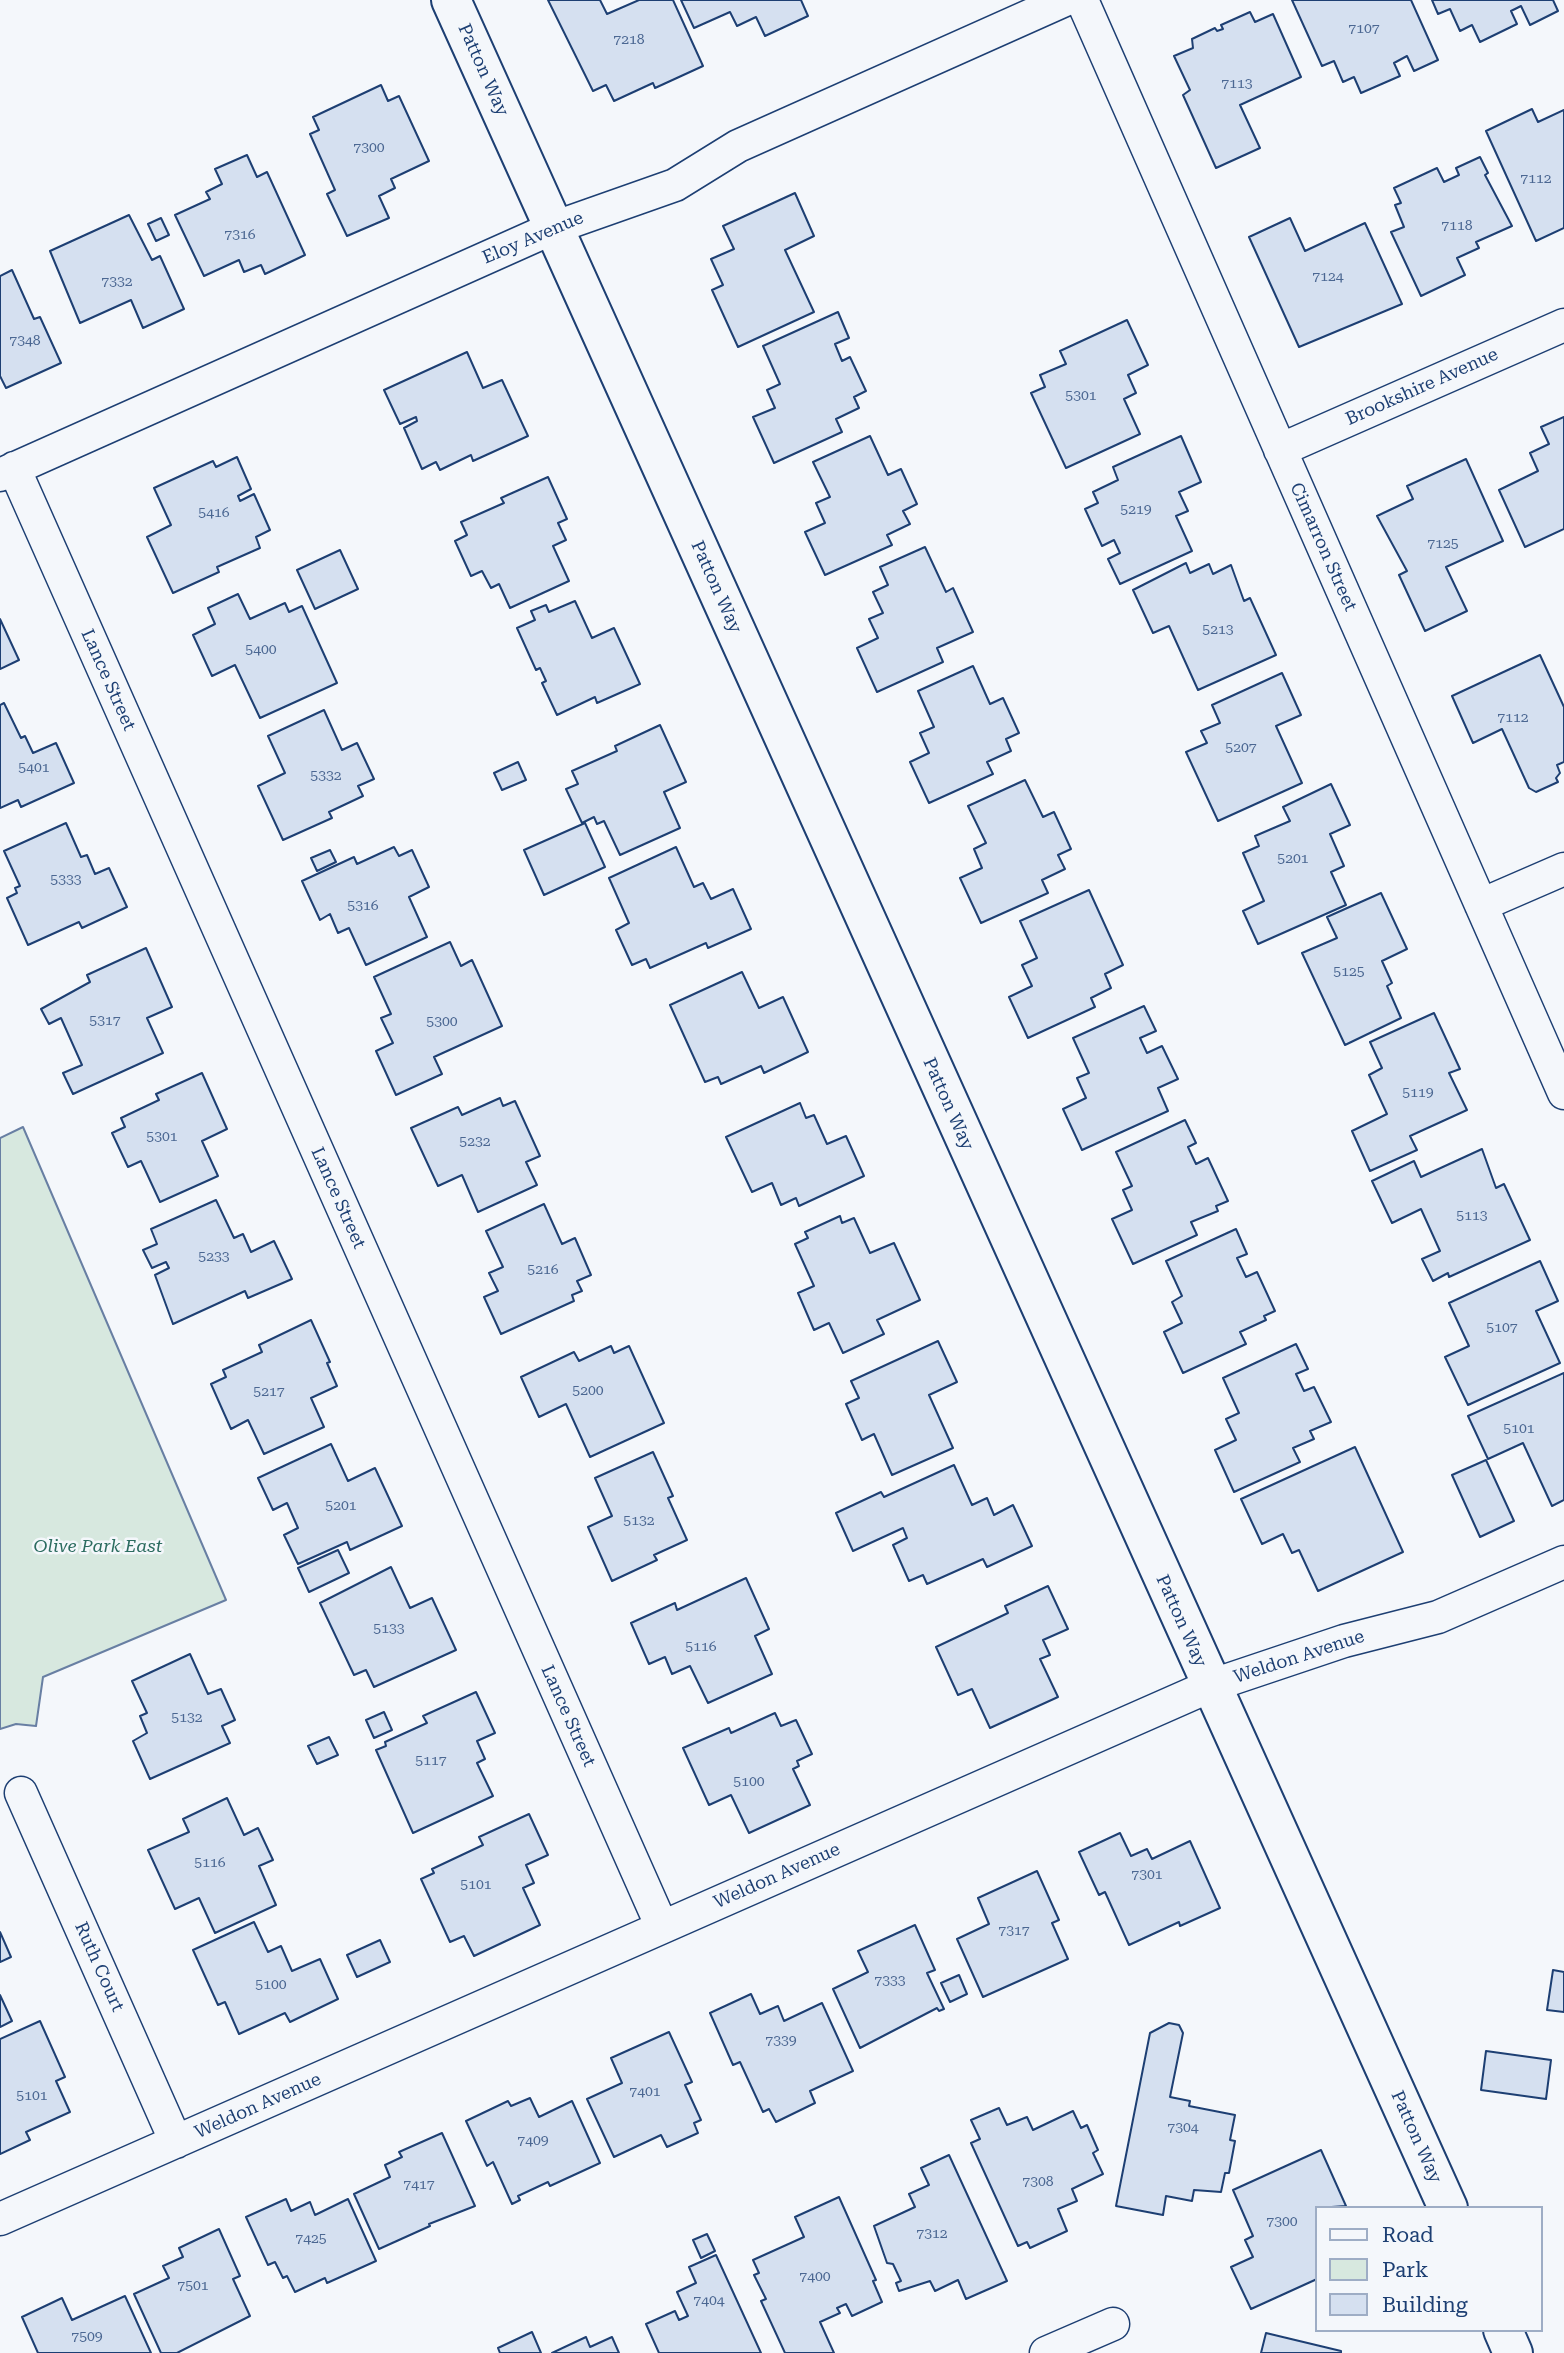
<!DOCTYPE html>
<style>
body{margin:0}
#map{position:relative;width:1564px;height:2353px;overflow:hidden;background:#f4f7fb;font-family:"Roboto Serif",serif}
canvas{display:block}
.legend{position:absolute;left:1315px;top:2206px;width:228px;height:126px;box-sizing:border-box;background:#f4f7fb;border:2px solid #9eadc5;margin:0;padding:9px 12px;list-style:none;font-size:21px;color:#1d3f73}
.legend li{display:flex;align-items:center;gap:14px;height:35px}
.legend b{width:35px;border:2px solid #9eadc5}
</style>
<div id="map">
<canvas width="1564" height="2353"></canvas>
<ul class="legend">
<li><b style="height:9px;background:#f4f7fb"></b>Road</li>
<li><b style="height:19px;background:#d7e8df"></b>Park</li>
<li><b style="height:19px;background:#d5e0f0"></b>Building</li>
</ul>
</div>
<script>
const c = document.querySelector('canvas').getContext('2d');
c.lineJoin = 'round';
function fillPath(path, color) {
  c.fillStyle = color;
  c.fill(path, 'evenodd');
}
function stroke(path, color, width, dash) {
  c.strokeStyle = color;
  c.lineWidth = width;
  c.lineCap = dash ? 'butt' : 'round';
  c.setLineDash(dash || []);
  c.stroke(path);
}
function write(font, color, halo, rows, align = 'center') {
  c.font = font + ' "Roboto Serif",serif';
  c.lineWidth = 5;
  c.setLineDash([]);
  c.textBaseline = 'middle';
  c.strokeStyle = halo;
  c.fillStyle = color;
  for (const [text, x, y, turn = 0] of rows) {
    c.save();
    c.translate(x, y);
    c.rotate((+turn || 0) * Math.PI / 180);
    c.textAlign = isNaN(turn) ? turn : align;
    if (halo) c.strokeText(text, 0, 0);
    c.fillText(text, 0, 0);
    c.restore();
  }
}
const green = new Path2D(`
 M23 1127 226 1600 43 1677 36 1726 16 1724 0 1729V1138Z`);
const building = new Path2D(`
 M548 0H600L607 14 639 0H673L703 66 655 88 653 83 614 101 606 85 593 91Z
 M681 0H801L808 16 765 36 756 17 737 26 730 12 694 28Z
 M1292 0H1411L1438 60 1414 71 1407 56 1394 63 1400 76 1361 93 1354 77 1343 82 1334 61 1322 66Z
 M1432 0H1553L1558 11 1530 25 1521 6 1511 11 1517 24 1480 42 1472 25 1460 31 1450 9 1438 14Z
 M1250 12 1255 22 1273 14 1301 77 1240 105 1260 148 1216 168 1183 95 1190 90 1174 56 1193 48 1192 39 1215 28 1217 31 1223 29 1221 25Z
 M381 85 388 101 399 96 429 161 391 179 395 188 379 196 389 218 347 236 327 194 335 190 310 134 319 130 313 117Z
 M1532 109 1538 122 1564 110V228L1536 241 1486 131Z
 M247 155 257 177 267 172 305 255 265 274 261 265 244 272 239 260 204 276 175 215 210 199 206 192 222 184 215 169Z
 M1480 157 1488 173 1485 175 1512 226 1476 242 1479 248 1457 258 1465 275 1421 296 1391 232 1404 227 1395 205 1401 203 1394 188 1437 168 1444 182 1459 175 1456 168Z
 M795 193 814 236 785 250 814 312 738 347 712 290 723 285 711 259 734 249 723 226Z
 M129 215 152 260 160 256 184 309 143 328 131 300 80 323 50 251Z
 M161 218 169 235 156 241 148 224Z
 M1290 218 1305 251 1365 223 1402 304 1299 347 1249 237Z
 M12 270 34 319 40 317 61 363 6 388 0 376V276Z
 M838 312 849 338 835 344 842 361 850 357 866 391 854 397 859 408 836 419 842 432 774 463 753 417 775 408 767 390 780 384 763 346Z
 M1127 320 1148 365 1128 375 1136 393 1124 399 1140 434 1066 468 1031 393 1045 387 1040 375 1066 364 1060 351Z
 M467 352 483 388 502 380 528 436 473 461 471 455 440 470 436 462 422 469 404 428 417 421 416 417 400 424 384 390Z
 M1564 417V529L1525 547 1499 490 1538 471 1530 453 1549 444 1541 427Z
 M870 436 888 475 901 469 917 504 903 511 910 524 887 535 892 545 825 575 805 532 825 523 816 503 830 497 813 462Z
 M1181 436 1201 482 1179 492 1188 511 1176 516 1192 551 1120 584 1108 559 1120 553 1114 540 1102 546 1085 509 1098 503 1093 492 1118 480 1113 467Z
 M237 457 251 489 238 496 240 501 254 494 270 530 256 537 260 548 217 567 219 572 173 593 147 537 171 525 154 488 213 461 216 467Z
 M1466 459 1503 541 1446 567 1467 611 1425 631 1399 575 1407 571 1377 516 1413 499 1407 486Z
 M548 477 567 519 558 523 566 540 553 546 569 581 510 608 499 584 491 588 482 571 471 576 455 541 467 535 461 522 504 503 501 498Z
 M925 547 946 592 953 588 973 632 937 648 943 662 877 692 857 648 878 638 869 619 883 613 873 592 888 585 880 567Z
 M340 550 358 589 315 609 297 570Z
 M1186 563 1190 573 1209 564 1213 574 1231 565 1244 601 1250 598 1276 655 1198 690 1169 626 1153 633 1133 590Z
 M238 594 250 619 285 603 289 612 302 606 337 683 260 718 235 665 212 676 193 635 215 624 208 608Z
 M575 601 592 638 614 628 640 684 597 703 595 697 557 715 542 683 546 681 540 668 536 670 517 628 535 620 531 611 546 605 549 612Z
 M0 619 19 660 0 669Z
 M1540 655 1564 707V762L1557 765 1560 773 1556 778 1558 782 1536 792 1529 788 1502 729 1473 743 1452 696Z
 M973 666 990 704 1003 698 1019 733 1006 739 1011 751 987 762 993 774 929 803 910 762 929 753 920 733 934 727 918 691Z
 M1282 673 1301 715 1276 726 1302 783 1218 821 1186 752 1207 743 1201 731 1220 723 1212 705Z
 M4 703 21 738 25 736 33 753 56 743 74 783 21 807 18 800 0 808V705Z
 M324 710 342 750 357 743 374 779 358 786 363 796 329 812 332 818 283 840 258 786 285 773 268 736Z
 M660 725 686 782 664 792 680 828 620 855 604 821 597 824 594 817 582 823 566 789 578 784 572 771 617 751 615 746Z
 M518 762 526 780 502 790 494 773Z
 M1025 780 1043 817 1054 812 1071 849 1058 855 1065 869 1042 880 1048 893 981 923 960 878 982 868 974 849 986 843 968 806Z
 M1331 784 1350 825 1330 834 1344 866 1331 872 1346 905 1258 944 1243 911 1264 901 1243 853 1259 846 1255 836 1290 821 1283 807Z
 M66 823 81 857 87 855 95 874 109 868 127 907 82 928 79 922 28 945 7 898 17 893 15 888 20 886 4 851Z
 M585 823 605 867 544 895 524 850Z
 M394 847 399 856 412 850 429 887 409 897 427 937 366 965 349 928 338 933 330 914 320 920 302 881 354 857 357 864Z
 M676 847 694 887 703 883 711 899 733 889 751 929 708 948 706 943 650 968 646 959 632 965 616 930 629 923 609 878Z
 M330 850 336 862 317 871 311 858Z
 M1089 890 1123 965 1105 974 1111 988 1091 998 1095 1007 1028 1038 1009 997 1032 986 1022 965 1037 958 1020 921Z
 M1381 893 1407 949 1382 961 1392 983 1387 986 1401 1018 1345 1045 1302 953 1337 938 1327 917Z
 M450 942 461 966 472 960 502 1026 434 1057 442 1074 396 1095 376 1051 393 1043 381 1018 391 1014 374 977Z
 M146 948 172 1007 147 1018 163 1053 73 1094 63 1073 82 1065 61 1018 49 1024 41 1009 90 982 87 975Z
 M742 972 759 1008 783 997 808 1052 764 1073 761 1066 721 1084 718 1077 705 1082 670 1005Z
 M1144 1006 1156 1031 1140 1038 1147 1053 1162 1046 1178 1079 1158 1088 1168 1111 1082 1150 1063 1109 1086 1098 1077 1078 1089 1073 1073 1038Z
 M1434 1013 1460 1069 1449 1073 1467 1110 1410 1136 1417 1150 1370 1171 1352 1131 1387 1114 1369 1075 1382 1068 1370 1042Z
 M202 1073 227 1129 202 1141 218 1176 160 1202 141 1161 128 1167 112 1133 125 1127 121 1118 159 1100 156 1094Z
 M500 1098 503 1106 515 1101 540 1156 526 1162 537 1185 478 1212 462 1175 438 1186 411 1128 458 1107 462 1115Z
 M800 1103 806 1118 814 1115 827 1144 846 1136 864 1176 799 1206 796 1198 781 1205 772 1183 752 1192 726 1137Z
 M1185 1120 1196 1143 1188 1147 1196 1164 1208 1158 1228 1201 1216 1206 1218 1211 1191 1222 1197 1235 1133 1264 1112 1219 1132 1210 1123 1190 1132 1186 1116 1152Z
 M1482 1149 1496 1188 1504 1184 1530 1240 1449 1277 1448 1273 1433 1281 1422 1259 1440 1251 1421 1209 1392 1223 1372 1181 1414 1161 1421 1177Z
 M216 1200 234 1238 243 1234 251 1252 274 1241 292 1279 248 1298 245 1291 173 1324 155 1275 169 1268 166 1262 152 1268 143 1250 157 1244 151 1229Z
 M544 1204 562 1244 575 1238 591 1275 577 1281 582 1291 572 1295 574 1301 501 1334 484 1297 498 1291 489 1273 503 1267 486 1231Z
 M840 1216 842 1223 854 1218 870 1253 894 1243 920 1300 877 1320 884 1334 843 1353 829 1323 814 1330 798 1293 814 1286 795 1244 808 1238 805 1232Z
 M1236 1229 1247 1254 1237 1258 1246 1277 1257 1272 1275 1311 1264 1316 1266 1320 1240 1332 1246 1344 1183 1373 1164 1332 1182 1323 1172 1302 1182 1296 1166 1261Z
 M1540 1261 1558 1301 1536 1311 1560 1363 1468 1405 1445 1357 1469 1346 1449 1303Z
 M311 1320 330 1362 327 1363 337 1386 311 1398 324 1427 264 1454 248 1420 231 1429 211 1384 226 1377 223 1370 262 1352 259 1345Z
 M938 1341 957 1382 929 1395 953 1448 892 1475 874 1434 862 1440 846 1404 859 1398 851 1381Z
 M1296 1344 1308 1369 1296 1374 1304 1391 1314 1387 1331 1422 1310 1431 1314 1439 1293 1448 1300 1462 1234 1492 1215 1450 1236 1440 1226 1419 1239 1413 1223 1378Z
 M611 1346 614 1353 629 1346 664 1423 590 1457 566 1404 539 1417 521 1377 574 1352 579 1361Z
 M1564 1373V1500L1552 1506 1523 1443 1488 1459 1468 1416Z
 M331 1444 348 1481 375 1468 402 1526 350 1550 347 1542 298 1564 284 1535 298 1528 287 1503 273 1510 258 1478Z
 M1355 1447 1403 1552 1318 1591 1299 1550 1292 1553 1283 1534 1262 1544 1241 1499Z
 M653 1452 673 1496 668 1498 687 1540 654 1555 657 1560 612 1581 588 1527 612 1516 595 1478Z
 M1486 1460 1514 1521 1480 1537 1452 1475Z
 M954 1465 972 1505 987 1498 994 1515 1013 1505 1032 1546 987 1567 983 1559 927 1584 923 1575 909 1581 893 1545 907 1538 903 1528 853 1551 836 1513 881 1492 884 1497Z
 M338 1550 349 1573 309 1592 298 1568Z
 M391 1567 410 1608 432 1598 456 1650 374 1687 366 1670 354 1675 320 1603Z
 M746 1578 769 1629 755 1636 772 1674 708 1703 690 1666 672 1674 665 1657 649 1664 631 1623 675 1603 677 1610Z
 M1048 1586 1068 1629 1043 1640 1050 1655 1040 1659 1058 1697 990 1728 972 1689 958 1695 936 1647 1008 1613 1005 1606Z
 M190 1654 208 1694 221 1689 235 1720 222 1726 230 1743 150 1779 133 1741 147 1733 140 1716 147 1713 132 1681Z
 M476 1692 495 1733 477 1741 485 1759 477 1763 493 1796 413 1833 376 1750 386 1746 385 1742 427 1723 423 1716Z
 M384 1712 392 1730 374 1738 366 1720Z
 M775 1713 781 1726 796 1720 812 1754 797 1761 799 1766 793 1769 810 1805 749 1833 731 1795 709 1805 683 1748 729 1728 731 1733Z
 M329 1737 338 1755 317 1764 308 1746Z
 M227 1798 244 1835 258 1828 273 1860 259 1866 276 1905 215 1933 199 1898 175 1909 148 1850 189 1832 183 1819Z
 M529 1814 548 1855 526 1865 534 1883 523 1888 540 1925 474 1956 464 1936 450 1942 421 1879 434 1873 432 1869 483 1845 479 1837Z
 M1120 1833 1131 1856 1147 1849 1152 1859 1190 1841 1220 1908 1180 1926 1179 1922 1129 1945 1105 1892 1099 1895 1079 1852Z
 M1037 1871 1059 1920 1052 1923 1068 1959 983 1997 957 1939 989 1924 978 1898Z
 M254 1922 268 1952 281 1946 292 1971 320 1959 338 1999 290 2022 285 2013 239 2034 225 2002 218 2005 193 1950Z
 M915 1925 935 1970 927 1973 944 2009 939 2011 937 2008 860 2048 833 1989 868 1972 858 1951Z
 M0 1932 11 1957 0 1962Z
 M380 1940 390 1962 357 1977 347 1955Z
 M1553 1970 1564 1972V2012L1547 2010Z
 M959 1975 967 1994 950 2002 941 1983Z
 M751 1994 760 2014 778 2006 784 2021 822 2003 853 2071 810 2091 815 2103 776 2122 769 2109 763 2112 740 2062 733 2065 710 2013Z
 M0 1995 12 2021 0 2027Z
 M40 2021 65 2077 56 2081 70 2112 26 2132 30 2140 0 2154V2039Z
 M1169 2023 1179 2025 1183 2033 1170 2097 1190 2101 1189 2106 1235 2115 1230 2140 1235 2141 1229 2173H1225L1221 2192 1194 2190 1192 2201 1166 2196 1163 2215 1116 2206 1150 2033Z
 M669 2032 692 2082 685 2085 701 2120 694 2123 698 2133 667 2147 661 2135 614 2157 587 2099 622 2083 611 2058Z
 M1486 2051 1551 2060 1546 2099 1481 2090Z
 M530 2098 539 2117 572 2101 600 2163 550 2186 548 2182 518 2196 520 2200 512 2204 493 2162 487 2166 466 2121 508 2101 511 2106Z
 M999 2108 1007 2125 1027 2117 1033 2130 1073 2111 1081 2128 1087 2125 1098 2150 1093 2153 1103 2174 1072 2189 1077 2201 1058 2209 1067 2231 1030 2248 1027 2242 1018 2246 971 2143 980 2139 971 2120Z
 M442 2133 475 2206 429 2224 430 2226 379 2249 354 2194 390 2177 385 2165 402 2157 399 2152Z
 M1321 2150 1346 2206 1317 2208V2279L1251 2309 1231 2267 1253 2257 1245 2240 1253 2236 1233 2190Z
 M949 2155 1007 2281 966 2299 958 2280 935 2291 930 2281 899 2291 896 2283 901 2281 893 2264 887 2263 874 2226 915 2207 909 2194 929 2185 921 2168Z
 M839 2197 876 2280 873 2281 882 2302 852 2316 846 2304 837 2308 840 2313 820 2322 834 2353H785L761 2301 766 2299 754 2275 759 2273 753 2260 804 2237 795 2217Z
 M286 2199 291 2211 310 2202 315 2215 348 2199 376 2261 327 2283 325 2278 295 2292 287 2276 283 2278 275 2262 268 2265 246 2217Z
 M219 2229 240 2276 233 2279 250 2316 177 2353H161L134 2294 169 2278 163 2266 183 2257 179 2248Z
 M707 2234 715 2251 701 2258 693 2240Z
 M716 2255 761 2353H659L646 2324 675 2311 679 2320 688 2316 677 2292 696 2283 689 2267Z
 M125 2296 151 2353H38L22 2317 62 2298 72 2320Z
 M532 2332 541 2353H500L498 2348Z
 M1266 2333 1341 2351V2353H1261Z
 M586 2337 590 2347 612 2337 619 2353H552Z`);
const minor = new Path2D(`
 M1082 0 1564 1093
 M1280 450 1564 325
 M14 468 662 1927
 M0 475 553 228 675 185 738 146 1065 0
 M1481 905 1564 869
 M21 1793 176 2142
 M0 2219 1210 1686 1344 1641 1438 1617 1564 1562
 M1046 2353 1113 2324`);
const tertiary = new Path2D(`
 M451 0 1448 2208
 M1503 2330 1513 2353`);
const numberNames = [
 ["7107",1364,29],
 ["7218",629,40],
 ["7113",1237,84],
 ["7300",369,148],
 ["7112",1536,179],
 ["7118",1457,226],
 ["7316",240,235],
 ["7124",1328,277],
 ["7332",117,282],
 ["7348",25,341],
 ["5301",1081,396],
 ["5219",1136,510],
 ["5416",214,513],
 ["7125",1443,544],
 ["5213",1218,630],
 ["5400",261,650],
 ["7112",1513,718],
 ["5207",1241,748],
 ["5401",34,768],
 ["5332",326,776],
 ["5201",1293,859],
 ["5333",66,880],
 ["5316",363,906],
 ["5125",1349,972],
 ["5317",105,1021],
 ["5300",442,1022],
 ["5119",1418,1093],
 ["5301",162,1137],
 ["5232",475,1142],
 ["5113",1472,1216],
 ["5233",214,1257],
 ["5216",543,1270],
 ["5107",1502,1328],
 ["5200",588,1391],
 ["5217",269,1392],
 ["5101",1519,1429],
 ["5201",341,1506],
 ["5132",639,1521],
 ["5133",389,1629],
 ["5116",701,1647],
 ["5132",187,1718],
 ["5117",431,1761],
 ["5100",749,1782],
 ["5116",210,1863],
 ["7301",1147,1875],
 ["5101",476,1885],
 ["7317",1014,1931],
 ["7333",890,1981],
 ["5100",271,1985],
 ["7339",781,2041],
 ["7401",645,2092],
 ["5101",32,2096],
 ["7304",1183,2128],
 ["7409",533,2141],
 ["7308",1038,2182],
 ["7417",419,2185],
 ["7300",1282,2222],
 ["7312",932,2234],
 ["7425",311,2239],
 ["7400",815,2277],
 ["7501",193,2286],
 ["7404",709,2301],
 ["7509",87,2337]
];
const streetNames = [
 ["Patton Way",483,70,66],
 ["Eloy Avenue",533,238,-23],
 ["Brookshire Avenue",1422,387,-24],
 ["Cimarron Street",1323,547,66],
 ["Patton Way",716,587,66],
 ["Lance Street",108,680,66],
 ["Patton Way",948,1104,66],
 ["Lance Street",338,1198,66],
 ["Patton Way",1181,1621,66],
 ["Weldon Avenue",1299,1657,-18],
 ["Lance Street",568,1716,66],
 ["Weldon Avenue",777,1876,-24],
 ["Ruth Court",99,1967,66],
 ["Weldon Avenue",258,2106,-24],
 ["Patton Way",1416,2137,66]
];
const parkNames = [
 ["Olive Park East",98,1547]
];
fillPath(green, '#d7e8df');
stroke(green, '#687fa3', 2);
fillPath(building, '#d5e0f0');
stroke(building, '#1d3f73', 2);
stroke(minor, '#1d3f73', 35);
stroke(tertiary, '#1d3f73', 42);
stroke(minor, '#f4f7fb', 32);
stroke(tertiary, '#f4f7fb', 38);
write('14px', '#4b6792', null, numberNames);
write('18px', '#1d3f73', '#f4f7fb', streetNames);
write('italic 18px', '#2c6c60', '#f4f7fb', parkNames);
</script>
